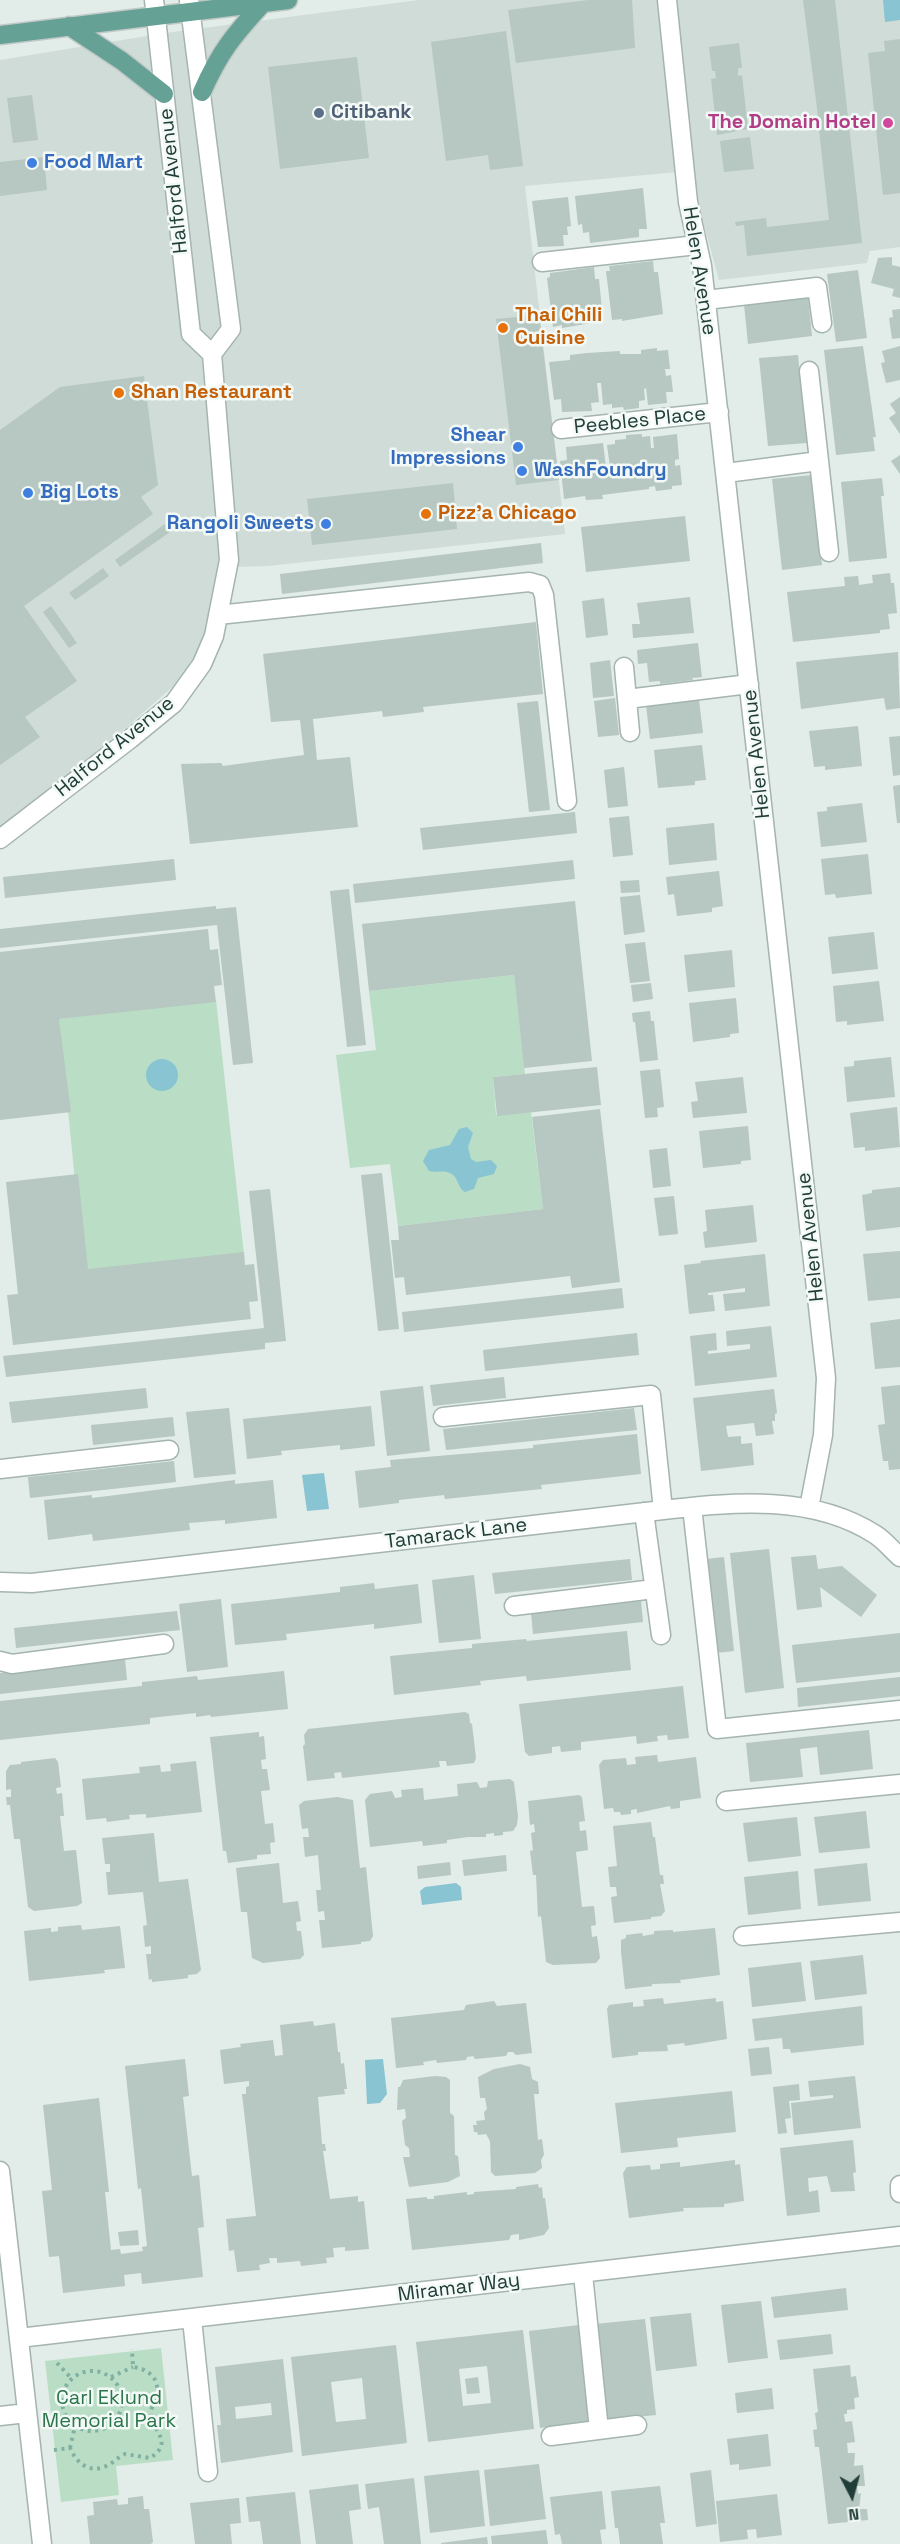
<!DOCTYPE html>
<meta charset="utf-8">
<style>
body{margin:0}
#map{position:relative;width:900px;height:2544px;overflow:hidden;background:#e2ece8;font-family:"Space Grotesk",sans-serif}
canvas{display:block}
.north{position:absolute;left:822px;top:2466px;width:60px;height:60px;-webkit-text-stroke:4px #f2f9f6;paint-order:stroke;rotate:174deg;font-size:16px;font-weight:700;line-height:24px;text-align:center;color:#213d37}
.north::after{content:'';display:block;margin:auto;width:21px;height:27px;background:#213d37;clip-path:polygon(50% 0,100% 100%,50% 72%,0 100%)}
</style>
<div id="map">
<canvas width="900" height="2544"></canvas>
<div class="north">N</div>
</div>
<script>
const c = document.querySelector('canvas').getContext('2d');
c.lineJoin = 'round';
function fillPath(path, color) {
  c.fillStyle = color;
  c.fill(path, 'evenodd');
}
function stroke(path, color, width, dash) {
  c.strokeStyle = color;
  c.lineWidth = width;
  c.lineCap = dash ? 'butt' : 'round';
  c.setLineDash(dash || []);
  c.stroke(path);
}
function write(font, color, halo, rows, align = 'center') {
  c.font = font + ' "Space Grotesk",sans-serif';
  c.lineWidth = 5;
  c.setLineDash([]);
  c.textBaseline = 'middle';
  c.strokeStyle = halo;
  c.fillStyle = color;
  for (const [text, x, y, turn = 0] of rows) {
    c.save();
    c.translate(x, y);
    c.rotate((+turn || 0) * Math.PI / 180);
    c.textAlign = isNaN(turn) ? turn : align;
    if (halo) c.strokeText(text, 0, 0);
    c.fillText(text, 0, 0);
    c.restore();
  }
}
const built = new Path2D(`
 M419 0H900V247L870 251 867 263 719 280 689 171 525 186 565 534 268 566 233 567 199 664 0 837V60L165 33Z`);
const green = new Path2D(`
 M514 975 525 1074 493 1077 496 1115 531 1112 543 1209 398 1226 390 1164 350 1168 336 1055 376 1050 369 991Z
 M216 1000 244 1255 84 1272 59 1019Z
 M161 2348 173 2460 116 2466 119 2495 61 2502 45 2361Z`);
const water = new Path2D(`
 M883 0H900V20L885 22Z
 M146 1075a16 16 0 1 1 32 0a16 16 0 1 1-32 0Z
 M467 1127 473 1133 468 1147 471 1159 476 1162 491 1160 497 1166 494 1174 478 1178 474 1189 465 1192C457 1188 459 1177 450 1173 443 1170 436 1173 429 1171L423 1161 429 1150 450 1145 459 1129Z
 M324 1473 329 1509 307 1511 302 1475Z
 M456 1883 461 1887 462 1900 422 1905 420 1891 425 1887Z
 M383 2059 387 2094 380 2103 367 2104 365 2060Z`);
const building = new Path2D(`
 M588 0H632L635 48 516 63 508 10Z
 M803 0H835L862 243 747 256 744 225 736 226 735 222 766 218 767 227 829 220 819 130 810 131 808 117 818 116Z
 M506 31 523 166 490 170 488 155 446 161 431 42Z
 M900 39V193L883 195 868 53 885 51 884 41Z
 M739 43 742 68H738V76L742 75 748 129 717 135 711 79 716 78 715 71H712L709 47Z
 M357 57 369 158 280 169 268 67Z
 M32 95 38 140 13 143 7 98Z
 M750 137 754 169 724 172 720 141Z
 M44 157 47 190 0 196V162Z
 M643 188 647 229H639V237L590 243 589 232 583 233 582 224 578 225 575 196Z
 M568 197 571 226 567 227 568 235H563L564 246 538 247 532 201Z
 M892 257V265L900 267V298L892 296 894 289 871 283 878 258Z
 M653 261 654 272H658L663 314 622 321V319L612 320 606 271H610L609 266Z
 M594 267 595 279H599L603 321 562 328V325L553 327 547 278 550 277V273Z
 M858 270 867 338 836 342 827 274Z
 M808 297 812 336 748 344 744 304Z
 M900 309V338L892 339 889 318 893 317 892 310Z
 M539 315 559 480 516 485 496 319Z
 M863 346 876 437H873L875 451 836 455 824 350Z
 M900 346V380L886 383 881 363 885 362 882 351Z
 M657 348V351L668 350 670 369H665L666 376 671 375 673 392H666L667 403 648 405 646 388 644 389 645 400 639 401V408L624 410 623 407 612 408V404L603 405 601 383H597L599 402 591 403 592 411 562 412 561 399 554 400 549 362 570 360V355L587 353 620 351V354H641V350Z
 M798 355 803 407 807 406 810 434H806L807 443 768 446 759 358Z
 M144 376 158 485 141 497 153 514 24 606 77 681 25 717 40 737 0 765V430L60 387Z
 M900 397V434L889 418 896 413 890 404Z
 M642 434V437L650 436 651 448H654L653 437 677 434 679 459 675 460V466L680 465 682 485 672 486V489L656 491 655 486 649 487V489L602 495 603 499 586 500 585 496 564 499 560 461 567 460 566 447 603 443 606 467H610L607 445 615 444V440L626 439V435Z
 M900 455V474L891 461Z
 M812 475 823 557H821L822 565 782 570 772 479Z
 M882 478 884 496H881L887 558 849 562 841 482Z
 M453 483 457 529 312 545 307 499Z
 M685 516 690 561 586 572 581 527Z
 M165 524 170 532 120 567 115 560Z
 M541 543 543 563 282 594 280 574Z
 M103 568 109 576 75 600 69 593Z
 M890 573 891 583H894L897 613 888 614 890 629 880 630V633L793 642 787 592 845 586 844 577 858 576 859 585 873 583 872 575Z
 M690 597 694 633 633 638 632 624H640L637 603Z
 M604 598 608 635 586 638 582 601Z
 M51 606 77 643 69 648 43 612Z
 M536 622 543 694 423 707 424 712 383 717 382 711 313 719 317 760 350 757 358 827 190 844 181 764 221 763 223 766 304 755 300 720 271 722 263 654Z
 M698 643 702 677 692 678 693 680 660 684V681L649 682 647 663 638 664 637 650Z
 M898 652 900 708 886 710 884 698 801 709 796 662Z
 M610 660 614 696 593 698 590 663Z
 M615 698 619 735 598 737 594 701Z
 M689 698V701L699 700 703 733 650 739 646 705Z
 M538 701 550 810 529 812 517 703Z
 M858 726 862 766 825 770V766L814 767 809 731Z
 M900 736V775L893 776 889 737Z
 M702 745 706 780 695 781V785L658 788 654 750Z
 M624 767 628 806 608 808 604 770Z
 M900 785V823H897L893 786Z
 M862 803 867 842 821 847 817 812 827 811V807Z
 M575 812 577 833 423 850 420 828Z
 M629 816 633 855 613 857 609 818Z
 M714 823 717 860 669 865 666 828Z
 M868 854 872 894 836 898 835 894 825 895 821 859Z
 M174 859 176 880 5 898 3 877Z
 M573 860 575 879 355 903 353 884Z
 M719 871 723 906 712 908V912L677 916 674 894 668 895 666 877Z
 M639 880 640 892 621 893 620 881Z
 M349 889 366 1045 347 1047 330 891Z
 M640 895 645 932 624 935 620 897Z
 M575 901 592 1061 524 1068 514 975 369 991 362 924Z
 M216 906V909L236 907 253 1063 233 1065 217 925 0 948V929Z
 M208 929 210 950 218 949 222 985 214 986 216 1002 59 1019 71 1112 0 1120V952Z
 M874 932 878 969 832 974 828 937Z
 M645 942 650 981 630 983 625 944Z
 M732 950 735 987 688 992 684 955Z
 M879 981 884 1021 847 1025V1021L836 1022 833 986Z
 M651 983 653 999 633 1002 631 985Z
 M736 998 739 1033 730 1034V1037L693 1042 689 1003Z
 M650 1011 651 1021H654L658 1060 640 1062 635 1022H633L632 1013Z
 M891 1057 895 1097 847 1102 844 1067 854 1066V1061Z
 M597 1067 601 1105 497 1116 493 1077Z
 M660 1069 664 1107 657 1108 658 1117 645 1118 640 1071Z
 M743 1077 747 1113 693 1118 691 1102 698 1101 695 1082Z
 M897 1107 900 1147 865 1151V1147L854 1148 850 1113Z
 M600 1109 620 1282 572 1288 570 1276 406 1295 404 1277 395 1278 391 1240H399L398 1226 543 1209 532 1117Z
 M748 1126 751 1160 741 1161V1164L703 1168 699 1131Z
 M667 1148 671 1186 653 1188 649 1150Z
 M382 1173 399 1329 378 1331 361 1175Z
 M78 1174 88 1269 244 1252 245 1265 254 1264 258 1301 249 1302 251 1319 13 1345 7 1295 18 1294 6 1182Z
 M900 1187V1227L866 1231 862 1195 872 1193V1190Z
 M270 1189 286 1341 265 1343V1349L6 1377 3 1356 264 1328 249 1191Z
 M674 1196 678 1234 659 1236 654 1198Z
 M753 1205 757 1242 705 1248 703 1232 707 1231 705 1210Z
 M900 1251V1298L868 1301 863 1254Z
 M765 1254 770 1306 725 1311 723 1294 745 1292V1288L708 1293V1295H713L715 1311 689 1314 684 1265 701 1263 700 1261Z
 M622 1288 624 1308 404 1332 402 1312Z
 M900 1319V1367L875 1369 870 1323Z
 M771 1326 777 1377 695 1386 690 1336 716 1333 717 1350 708 1351V1354L750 1349V1344L727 1346 726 1331Z
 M637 1333 639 1355 485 1371 483 1350Z
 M504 1377 506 1398 433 1406 430 1385Z
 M900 1385V1469L889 1470 888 1461H883L878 1425 885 1424 881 1387Z
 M423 1386 430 1451 387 1456 380 1391Z
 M146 1388 148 1408 12 1423 9 1402Z
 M774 1389 777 1413 775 1414V1421H772L774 1434 756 1436 754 1423 726 1426 728 1437 741 1436V1444L752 1443 754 1465 701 1471 693 1398Z
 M371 1406 375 1446 340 1450V1445L281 1451 282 1455 247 1459 243 1419Z
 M229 1408 236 1474 194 1478 186 1412Z
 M634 1408 637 1430 446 1450 443 1429Z
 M173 1417 175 1436 93 1445 91 1425Z
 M637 1434 641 1474 541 1485 542 1489 445 1499 444 1495 399 1500V1503L359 1508 355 1471 391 1467 390 1460 533 1448V1445Z
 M174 1461 176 1482 30 1498 28 1477Z
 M235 1480V1484L273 1480 277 1518 225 1524V1520L189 1523 190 1530 93 1541 92 1534 48 1540 44 1500 92 1495V1498Z
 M769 1549 784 1688 745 1693 730 1553Z
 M816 1555 818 1569 842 1566 877 1595 861 1617 820 1587 822 1607 797 1610 791 1557Z
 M724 1557 734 1651 716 1653 706 1559Z
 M630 1559 632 1580 495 1594 492 1573Z
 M474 1575 481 1639 439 1643 432 1580Z
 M374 1583 375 1589 418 1584 422 1623 374 1629V1624L286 1634 287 1640 235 1645 231 1604 340 1592V1587Z
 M221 1599 228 1667 187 1672 179 1604Z
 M641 1601 643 1622 533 1634 531 1613Z
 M177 1611 180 1630 16 1648 14 1628Z
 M627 1631 631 1670 527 1681 526 1676 480 1681 481 1685 394 1695 390 1656 472 1648V1644L526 1639 527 1641Z
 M900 1633V1672L796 1683 792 1645Z
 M125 1659 127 1680 0 1694V1673Z
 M284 1671 288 1709 211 1717 210 1715 196 1717V1713L150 1718V1724L0 1740V1701L142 1686V1682L197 1676 198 1680Z
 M900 1677V1696L798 1707 797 1688Z
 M683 1686 689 1738 668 1740 667 1735 657 1736 658 1741 637 1744 636 1736 581 1742V1750L561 1752 560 1746 552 1747V1753L529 1756 525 1752 519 1704Z
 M465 1712 469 1714 470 1723 472 1724 476 1758 474 1763 447 1766 446 1761H439L440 1767 342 1778 341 1772 334 1773 335 1778 307 1781 303 1746 305 1744 304 1735 308 1729Z
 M869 1730 873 1769 820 1775 817 1747 800 1749 803 1777 750 1782 746 1743Z
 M259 1732V1737L264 1736 266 1759 261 1760 262 1769H267L270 1790 261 1791 265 1824 273 1823 275 1842 270 1843 271 1854 257 1855V1859L228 1863 226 1851H223L210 1737Z
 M657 1755 658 1762 696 1757 701 1798 680 1801V1808L671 1809 670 1806 637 1813V1809L631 1810V1814L621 1815 620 1812H614L613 1808 604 1809 599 1765 603 1760 626 1758 627 1765 636 1764 635 1757Z
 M55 1758 58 1762 61 1787 56 1788 57 1794 62 1793 64 1816H60L64 1851 76 1850 82 1903 77 1906 34 1911 28 1907 20 1839H14L10 1805H7L6 1797H11V1789L6 1790V1771L10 1765 21 1764V1762Z
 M196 1761 202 1812 146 1818V1814L129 1815 130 1819 107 1822 106 1818 86 1820 82 1779 140 1773 139 1767 160 1765 161 1772 171 1771 170 1764Z
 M510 1779 514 1782 518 1816 517 1825 513 1831 503 1832V1835L494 1836V1833L486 1834V1837H468L447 1840V1843L423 1846 422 1841 370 1847 365 1800 370 1794 392 1791 395 1798 402 1797 401 1790 423 1788 424 1800 458 1796 457 1784 477 1782 480 1788 487 1787 488 1781Z
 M579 1795 582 1797 585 1821 579 1822 580 1831 586 1830 588 1850 576 1852 582 1907 594 1906 596 1925 591 1926 592 1937 597 1936 600 1958 596 1963 553 1965 546 1962 541 1916 538 1917 536 1875H533L530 1851 533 1850 531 1833 535 1832 534 1824 530 1825 528 1801Z
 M337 1797 353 1800 360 1868 366 1867 373 1936 370 1941 361 1942V1944L322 1948 319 1920H325L324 1911 318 1912 316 1890H321L318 1855 305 1857 303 1837H309L308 1828 302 1829 299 1805 304 1801Z
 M866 1811 870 1848 819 1853 814 1817Z
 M797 1817 801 1856 748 1862 743 1823Z
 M651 1822 653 1837H655L660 1875H663L664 1884H660L665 1911 661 1916 651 1917V1919L614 1923 611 1897 617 1896 616 1887H610L608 1867 617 1866 613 1826Z
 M154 1833 159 1882 188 1879 201 1970 197 1974 188 1975V1978L181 1979 152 1982V1979L149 1980 146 1954H151V1946L145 1947 143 1926 147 1925 143 1892 108 1895 106 1872H110V1864H105L102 1838Z
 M506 1855 507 1871 464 1876 462 1860Z
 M450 1862 451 1875 418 1879 417 1866Z
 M279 1863 283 1903 298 1901 301 1921 296 1922 297 1931H301L304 1955 300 1959 263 1963 252 1958 247 1912H241L236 1868Z
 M867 1863 871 1901 818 1906 814 1869Z
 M798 1871 801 1909 748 1915 744 1877Z
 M81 1925 82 1930 120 1926 125 1968 104 1970 105 1973 29 1981 24 1931 51 1928V1932L58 1931V1927Z
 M715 1928 720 1975 680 1980 681 1983 652 1984V1986L625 1989 621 1952V1940L626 1938V1935L642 1933 643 1936 654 1934V1931L673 1930V1932Z
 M863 1955 867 1994 815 2000 810 1961Z
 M801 1962 806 2001 752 2007 748 1968Z
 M663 1998 664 2004 716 1998V2002L723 2001 727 2039 685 2046 684 2043 667 2045 668 2051 638 2052V2055L612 2058 607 2009 609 2005 633 2002V2007L644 2006 643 2000Z
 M494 2001 497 2006 526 2003 532 2053 516 2055 513 2052H508L506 2056 475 2059 473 2056 467 2057 466 2060 437 2063 436 2060 423 2062 424 2065 396 2068 391 2018 464 2010 466 2005Z
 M862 2006 864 2045 791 2053 790 2049H783L782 2038 755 2041 752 2019Z
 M313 2021 314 2026 335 2023 338 2052H340L341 2064 344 2063 347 2089H344L345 2094 318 2097 322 2144H325L326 2151H323L330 2199 358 2196V2202L364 2201 369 2249 345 2251V2247L333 2248 334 2257 326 2258 327 2263 301 2266 300 2261 277 2263V2258H269L270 2263 259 2265 260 2270 237 2272 234 2250 229 2251 226 2219 256 2216 242 2094H246V2087L249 2086V2081L224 2084 220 2050 241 2047 240 2044 273 2040 275 2056 283 2055 280 2025Z
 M769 2047 772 2074 751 2076 748 2049Z
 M185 2059 189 2096 183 2097 192 2176 199 2175 204 2227 198 2228 203 2277 142 2284 141 2273 124 2275 125 2286 63 2293 59 2256 49 2257 42 2191 52 2190 43 2105 99 2098 109 2192H105L111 2250 120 2249 121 2254 143 2251 142 2247 147 2246 141 2188 138 2189 125 2066Z
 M520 2064 530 2067 532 2079 538 2082 539 2094H534L538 2140 542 2139 544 2155 541 2160 542 2168 535 2173 495 2176 491 2172 490 2141 486 2134 478 2135 477 2132H474L473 2125H477L476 2121 485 2120 484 2112 487 2109 485 2098H480L478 2077 494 2069Z
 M435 2076 446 2077 450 2080V2113L454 2116 455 2155 458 2156 460 2176 448 2182 409 2187 403 2157H410L409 2148 405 2145 402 2121 406 2118 405 2109 397 2110 398 2087H400L403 2080Z
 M855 2076 861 2128 794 2135 791 2103 833 2098V2095L810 2097 808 2081Z
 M799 2084 800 2100 789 2101 791 2118 785 2119 787 2133 778 2134 773 2087Z
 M732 2091 736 2132 677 2138 678 2147 621 2153 615 2103Z
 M853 2140 856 2172 853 2173 855 2191 831 2192 827 2176 808 2178 809 2192 818 2190 820 2212 787 2216 780 2148Z
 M735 2160V2165L740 2164 744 2201 724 2204V2207L683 2208 684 2211 629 2218 623 2173 627 2167 650 2165 651 2170 660 2169V2164L680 2162V2167Z
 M538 2184 539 2188 542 2187 543 2198H545L549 2228 544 2235 519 2240V2234L511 2235 509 2240 412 2250 406 2199 427 2197V2199H434V2196L467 2192V2195L474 2194V2192L516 2189V2187Z
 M138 2230 139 2245 120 2246 118 2232Z
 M846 2288 848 2310 774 2318 771 2297Z
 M761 2301 768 2358 728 2363 721 2305Z
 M691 2313 697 2366 656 2371 650 2317Z
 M645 2319 656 2415 606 2420 595 2324Z
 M579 2325 590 2422 540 2428 529 2331Z
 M523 2330 534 2429 428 2442 416 2342ZM487 2366 491 2403 463 2406 459 2369Z
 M831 2334 833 2354 780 2360 777 2340Z
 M396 2345 407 2443 302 2456 291 2357ZM362 2378 366 2419 336 2422 331 2382Z
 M283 2359 293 2452 221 2463 217 2425H221L215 2367ZM271 2403 272 2415 236 2419 235 2407Z
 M850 2365 851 2377 856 2376 859 2397 854 2398 855 2409 847 2410V2414H844L845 2422 852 2421 855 2442 847 2443 848 2453H855L854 2466 863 2465 865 2486H857L858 2494 861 2493 859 2509H867L868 2520 828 2524 819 2447H815L813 2430 817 2429 815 2413 818 2412 813 2369Z
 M478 2377 480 2393 467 2394 465 2379Z
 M772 2388 774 2409 737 2413 735 2393Z
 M768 2434 771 2466 739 2470V2464L730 2465 727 2439Z
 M539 2464 546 2519 490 2526 484 2470Z
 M479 2470 485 2526 430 2533 424 2476Z
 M711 2470 717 2524 696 2527 690 2473Z
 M414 2478 421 2544H384L379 2507 368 2509 365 2484Z
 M358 2484 361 2509 349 2511 353 2544H316L309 2490Z
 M660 2486 665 2523H660L663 2544H620L618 2528H615L611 2491Z
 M602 2491 606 2529 600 2530 602 2544H562L560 2534 555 2535 550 2497Z
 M295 2492 301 2544H263L260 2521 249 2522 246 2497Z
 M777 2494 782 2535 757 2538 756 2529 747 2530 748 2539 720 2542 716 2501Z
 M143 2496 144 2509H149L153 2542 151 2544H90L87 2516 94 2515 93 2502 117 2499 118 2505 128 2504V2498Z
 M239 2498 241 2523 230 2524 232 2544H195L190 2503Z
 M546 2530 548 2544H492L491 2536Z
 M487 2537 488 2544H441V2543Z`);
const path = new Path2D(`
 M57 2363 72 2379
 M62 2401a30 30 0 1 1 60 0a30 30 0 1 1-60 0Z
 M111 2377 133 2367
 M70 2448 75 2426
 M54 2450 70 2448C76 2462 88 2473 104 2467 112 2464 118 2457 125 2454L150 2458C175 2442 152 2432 151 2413 151 2407 155 2401 156 2395 161 2379 148 2369 133 2367L132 2349`);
const minor = new Path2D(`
 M189 0 231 329 212 354
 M667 0 688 202 702 266 826 1378 823 1435 809 1508
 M542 262 697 245
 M706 300 817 287 822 323
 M809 371 819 461
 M561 429 719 412
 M726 473 819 461 829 552
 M218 615 529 582 540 585 544 595 567 801
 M624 667 630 732
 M627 699 749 684
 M0 839 130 739 174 703 202 664 214 636 229 560 212 354 191 334 154 0
 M443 1417 651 1395 663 1510
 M0 1469 169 1450
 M692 1507 717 1729 900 1710
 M644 1512 661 1635
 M0 1582 32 1583 663 1510C734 1502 813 1494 876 1535 885 1541 892 1550 900 1557
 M514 1606 654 1589
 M0 1661 12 1664 164 1644
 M726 1801 900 1784
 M743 1936 900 1922
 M0 2171 42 2544
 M900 2185V2193
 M583 2274 599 2430
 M192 2319 208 2472
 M19 2338 900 2236
 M0 2416 27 2413
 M551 2436 637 2425`);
const major = new Path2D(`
 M69 26 122 61 164 94
 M0 35 288 0
 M202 92C220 51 234 35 264 2`);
const markers = [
 [319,113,6,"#5c6f8a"],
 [888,123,6,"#d1479c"],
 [32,163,6,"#3f7fe0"],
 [503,328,6,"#e8710a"],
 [119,393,6,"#e8710a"],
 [518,447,6,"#3f7fe0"],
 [522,471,6,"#3f7fe0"],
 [28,493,6,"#3f7fe0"],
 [426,514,6,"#e8710a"],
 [326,524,6,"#3f7fe0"]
];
const serviceNames = [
 ["Citibank",331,113]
];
const hotelNames = [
 ["The Domain Hotel",876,123]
];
const shopNames = [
 ["Food Mart",44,163],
 ["Shear",506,436,"right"],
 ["Impressions",506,459,"right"],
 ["WashFoundry",534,471],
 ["Big Lots",40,493],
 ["Rangoli Sweets",314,524,"right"]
];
const streetNames = [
 ["Halford Avenue",174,181,-96],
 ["Helen Avenue",699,271,81],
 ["Peebles Place",640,421,-6],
 ["Halford Avenue",115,747,-39],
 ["Helen Avenue",757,754,-96],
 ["Helen Avenue",811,1237,-96],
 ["Tamarack Lane",456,1534,-7],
 ["Miramar Way",459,2288,-7]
];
const foodNames = [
 ["Thai Chili",515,316],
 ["Cuisine",515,339],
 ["Shan Restaurant",131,393],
 ["Pizz’a Chicago",438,514]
];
const parkNames = [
 ["Carl Eklund",109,2399],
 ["Memorial Park",109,2422]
];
fillPath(built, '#d0dcd7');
fillPath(green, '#badec5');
fillPath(water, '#88c4d2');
fillPath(building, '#b7c7c1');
stroke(minor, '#a4b4af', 21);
stroke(major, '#c1c9c7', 21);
stroke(path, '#81b0a3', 4, [3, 4.5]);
stroke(minor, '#fff', 18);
stroke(major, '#65a295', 18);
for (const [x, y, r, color] of markers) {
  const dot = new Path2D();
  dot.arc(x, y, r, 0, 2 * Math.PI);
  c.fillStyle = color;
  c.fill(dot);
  stroke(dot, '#f2f9f6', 2);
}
write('bold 20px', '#4e5e75', '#f2f9f6', serviceNames, 'left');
write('bold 20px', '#b23c85', '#f2f9f6', hotelNames, 'right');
write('bold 20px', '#366cbe', '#f2f9f6', shopNames, 'left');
write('20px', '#213d37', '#f2f9f6', streetNames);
write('bold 20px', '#c56008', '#f2f9f6', foodNames, 'left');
write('20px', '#2b754a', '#f2f9f6', parkNames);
</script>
